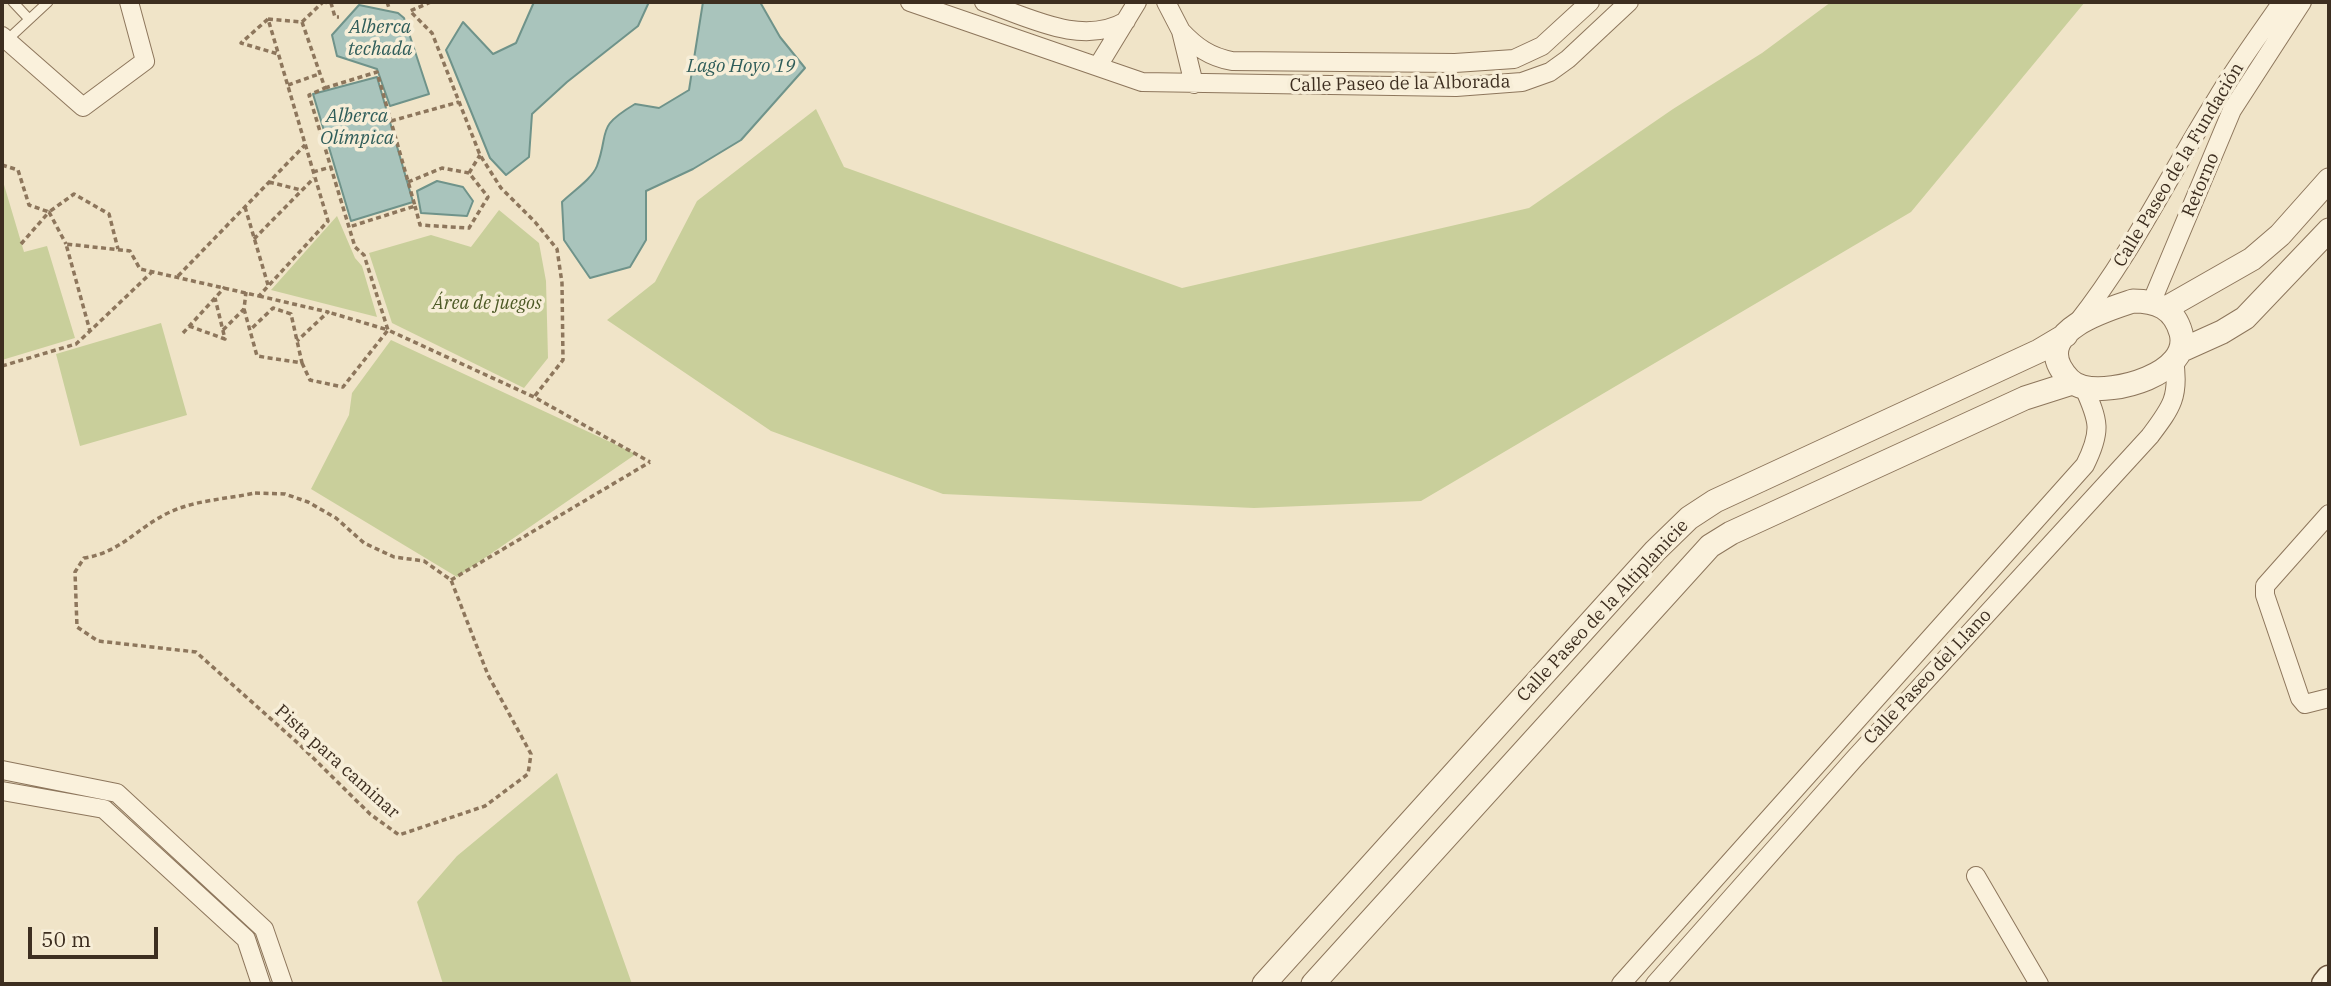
<!DOCTYPE html>
<meta charset="utf-8">
<style>
body{margin:0}
#map{position:relative;width:2331px;height:986px;overflow:hidden;background:#f0e4c8;font-family:"IBM Plex Serif",serif}
canvas{display:block}
.frame{position:absolute;inset:0;border:4px solid #3d2e20;pointer-events:none}
.scale{position:absolute;left:28px;top:927px;width:130px;height:32px;box-sizing:border-box;border:4px solid #3d2e20;border-top:0;padding-left:9px;font-size:21px;line-height:24px;white-space:nowrap;color:#3d2e20;-webkit-text-stroke:5px #f7eed8;paint-order:stroke}
</style>
<div id="map">
<canvas width="2331" height="986"></canvas>
<div class="frame"></div>
<div class="scale">50 m</div>
</div>
<script>
const c = document.querySelector('canvas').getContext('2d');
c.lineJoin = 'round';
function fillPath(path, color) {
  c.fillStyle = color;
  c.fill(path, 'evenodd');
}
function stroke(path, color, width, dash) {
  c.strokeStyle = color;
  c.lineWidth = width;
  c.lineCap = dash ? 'butt' : 'round';
  c.setLineDash(dash || []);
  c.stroke(path);
}
function write(font, color, halo, rows, align = 'center') {
  c.font = font + ' "IBM Plex Serif",serif';
  c.lineWidth = 7;
  c.setLineDash([]);
  c.textBaseline = 'middle';
  c.strokeStyle = halo;
  c.fillStyle = color;
  for (const [text, x, y, turn = 0] of rows) {
    c.save();
    c.translate(x, y);
    c.rotate((+turn || 0) * Math.PI / 180);
    c.textAlign = isNaN(turn) ? turn : align;
    if (halo) c.strokeText(text, 0, 0);
    c.fillText(text, 0, 0);
    c.restore();
  }
}
const green = new Path2D(`
 M1831 2H2085L1911 212 1421 501 1254 508 943 494 771 431 607 320 655 282 697 201 816 109 844 167 1182 288 1529 208 1673 109 1762 53Z
 M2 178 24 252 47 246 75 338 2 360Z
 M499 210 539 243 546 281 548 358 524 388 392 323 369 253 431 235 471 247Z
 M337 216 355 258 362 266 377 317 271 290Z
 M161 323 187 415 80 446 56 354Z
 M391 340 636 454 457 577 311 489 349 415 352 393Z
 M557 773 632 984H443L417 902 457 856Z`);
const water = new Path2D(`
 M534 2H649L638 26 567 82 532 114 529 157 506 175 490 158 446 50 463 22 493 54 516 43Z
 M703 2H760L780 37 805 68 741 140 693 169 646 191V240L630 267 590 278 564 240 562 202C572 192 592 179 597 166 610 130 595 128 635 104L659 108 689 90Z
 M359 5 398 13 404 18 429 94 390 106 377 69 337 56 332 35Z
 M377 77 413 202 351 221 313 94Z
 M437 181 463 187 473 201 467 216 421 213 417 191Z`);
const path = new Path2D(`
 M322 2 331 3 335 17H339
 M387 2 389 8
 M431 2 410 11 432 33 480 155 501 188 535 222 557 249 562 283 563 360 534 397
 M268 19 302 22 325 88 309 95 355 247 364 255 388 330 328 312
 M302 22 323 2
 M288 85 319 74
 M325 88 377 72 415 206 349 227
 M391 121 459 102
 M2 165 18 170 29 205 49 212 74 194 109 214 118 249
 M313 172 331 167
 M469 173 480 155
 M269 182 301 190
 M408 182 442 168 469 173 488 197 469 228 420 225 415 206
 M245 207 268 285
 M254 239 314 178
 M21 244 49 212 66 244
 M153 271 90 331 66 244 130 251 140 269 259 296 328 221C308 154 288 86 268 19L241 43 278 54
 M178 276 305 145
 M259 296 328 312 297 341
 M244 309 257 356 302 363 291 314 273 308 250 330
 M189 326 225 339 215 298
 M223 330 244 309 246 292
 M183 333 225 287
 M302 363 310 380 343 387 388 330 534 397 650 462
 M2 366 76 344 90 331
 M255 493 285 494 308 502 336 518 364 543 394 557 424 561 451 580 488 675 531 754 528 774 485 806 399 835 370 814 300 745 196 652 98 641 77 627 75 572 84 558C122 552 136 528 170 512 196 500 227 499 255 493Z
 M451 580 650 462`);
const service = new Path2D(`
 M13 2 29 19
 M6 41 48 2`);
const minor = new Path2D(`
 M910 2 1142 82 1456 87 1522 82 1550 72 1568 59 1629 2
 M984 2C1028 17 1082 47 1126 21
 M1166 2 1181 31 1194 84
 M1181 31C1196 47 1210 57 1232 61L1455 63 1514 59 1542 46 1590 2
 M2 36 83 107 145 61 129 2
 M1098 66 1137 2
 M2152 301 2232 110 2302 2
 M2077 323C2132 254 2169 175 2216 100 2236 66 2260 34 2282 2
 M2329 514 2265 586V595L2300 698 2305 704 2329 698
 M2 770 117 793 264 929 283 984
 M2 791 104 809 246 939 261 984
 M1976 876 2039 984
 M1621 984 2085 465C2102 431 2099 421 2084 388
 M1655 984 1854 759 2150 436C2171 408 2180 397 2174 360`);
const tertiary = new Path2D(`
 M2133 301C2157 301 2174 308 2181 333 2192 374 2113 395 2083 387 2073 385 2065 376 2060 367 2040 329 2109 309 2133 301Z
 M2166 308 2252 259 2280 235 2329 180
 M2182 350 2222 332 2245 318 2329 230
 M1264 984 1655 551 1689 518 1715 501 2039 351 2066 335
 M1313 984 1710 546 1731 533 2025 398 2072 383`);
const secondary = new Path2D(`
 M2325 984 2329 979`);
const streetNames = [
 ["Calle Paseo de la Alborada",1400,84,-1],
 ["Calle Paseo de la Fundación",2179,165,-59],
 ["Retorno",2201,185,-67],
 ["Calle Paseo de la Altiplanicie",1603,611,-47],
 ["Calle Paseo del Llano",1928,677,-47],
 ["Pista para caminar",337,762,42]
];
const parkNames = [
 ["Área de juegos",487,304]
];
const waterNames = [
 ["Alberca",380,28],
 ["techada",380,50],
 ["Lago Hoyo 19",741,67],
 ["Alberca",357,117],
 ["Olímpica",357,139]
];
fillPath(green, '#c9cf9b');
fillPath(water, '#a9c4bc');
stroke(water, '#6f938a', 2);
stroke(service, '#8d765c', 11);
stroke(minor, '#8d765c', 20);
stroke(tertiary, '#8d765c', 25);
stroke(secondary, '#6f573f', 29);
stroke(path, '#8d765c', 3.5, [5, 3.5]);
stroke(service, '#faf1dc', 9);
stroke(minor, '#faf1dc', 18);
stroke(tertiary, '#faf1dc', 23);
stroke(secondary, '#faf1dc', 26);
write('18px', '#3d2e20', '#f7eed8', streetNames);
write('italic 18px', '#4d5a26', '#f7eed8', parkNames);
write('italic 19px', '#2f5d5a', '#f7eed8', waterNames);
</script>
